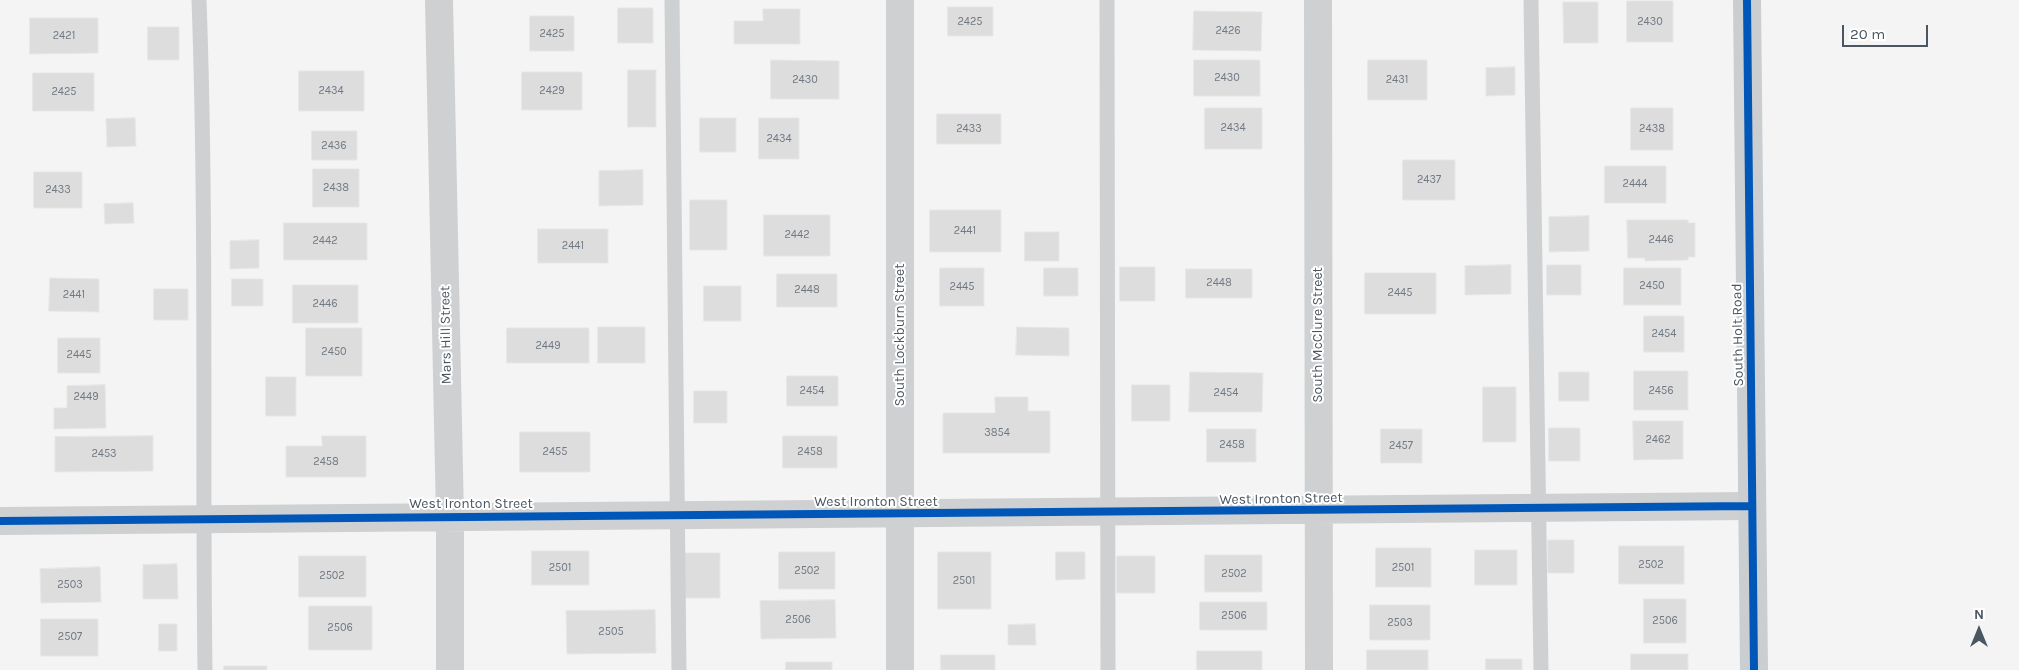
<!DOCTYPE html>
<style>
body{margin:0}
#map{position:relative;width:2019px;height:670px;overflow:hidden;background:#f4f4f4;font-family:Karla,sans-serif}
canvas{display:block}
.north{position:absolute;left:1954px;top:605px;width:50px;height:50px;-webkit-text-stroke:4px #fff;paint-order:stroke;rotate:0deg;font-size:14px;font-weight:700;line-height:20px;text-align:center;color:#4a5661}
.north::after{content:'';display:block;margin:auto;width:18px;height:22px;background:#4a5661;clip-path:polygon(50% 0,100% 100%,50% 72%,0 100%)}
.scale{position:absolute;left:1842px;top:25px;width:86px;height:22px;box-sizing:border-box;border:2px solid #4a5661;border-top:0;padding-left:6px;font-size:15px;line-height:18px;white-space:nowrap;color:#4a5661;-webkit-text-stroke:4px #fff;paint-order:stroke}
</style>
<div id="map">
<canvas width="2019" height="670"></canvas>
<div class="north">N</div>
<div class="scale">20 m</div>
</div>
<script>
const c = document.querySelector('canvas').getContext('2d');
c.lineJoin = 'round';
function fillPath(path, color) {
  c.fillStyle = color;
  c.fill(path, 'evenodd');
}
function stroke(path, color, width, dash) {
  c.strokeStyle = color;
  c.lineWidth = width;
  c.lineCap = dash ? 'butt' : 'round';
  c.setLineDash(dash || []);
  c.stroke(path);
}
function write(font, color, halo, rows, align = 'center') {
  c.font = font + ' Karla,sans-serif';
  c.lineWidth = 4;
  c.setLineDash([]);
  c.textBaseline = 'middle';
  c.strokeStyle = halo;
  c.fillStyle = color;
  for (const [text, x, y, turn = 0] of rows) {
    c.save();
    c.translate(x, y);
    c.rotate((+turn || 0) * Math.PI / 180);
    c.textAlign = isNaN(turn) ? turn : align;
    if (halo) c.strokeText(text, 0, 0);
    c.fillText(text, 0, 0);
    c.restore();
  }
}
const building = new Path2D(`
 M1627 1H1673V42H1627Z
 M1563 2H1598V43H1564Z
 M948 7H993V36H948Z
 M618 8H653V43H618Z
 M763 9H800V44H734V21H763Z
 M1194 11 1262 12 1261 51 1193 50Z
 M530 16H574V51H530Z
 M30 18H98V53L30 54Z
 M148 27H179V60H148Z
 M771 60 839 61V99H771Z
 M1194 60H1260V96H1194Z
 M1368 60H1427V100H1368Z
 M1515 67V95L1486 96V68Z
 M628 70H656V127H628Z
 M299 71H364V111H299Z
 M522 72H582V110H522Z
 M33 73H94V111H33Z
 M1205 108H1262V149H1205Z
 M1631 108H1673V150H1631Z
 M937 114H1001V144H937Z
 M135 118 136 146 107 147 106 119Z
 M700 118H736V152H700Z
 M759 118H799V159H759Z
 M312 131H357V160H312Z
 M1403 160H1455V200H1403Z
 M1605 166H1666V203H1605Z
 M313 169H359V207H313Z
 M643 170V205L599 206V171Z
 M34 172H82V208H34Z
 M690 200H727V250H690Z
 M133 203 134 223 105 224 104 204Z
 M930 210H1001V252H930Z
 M764 215H830V256H764Z
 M1589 216V251L1549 252V217Z
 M1627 220H1688V223H1695V257H1688V260L1645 261V258H1628Z
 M284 223H367V260H284Z
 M538 229H608V263H538Z
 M1025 232H1059V261H1025Z
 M259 240V268L230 269V241Z
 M1511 265V294L1465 295V266Z
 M1547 265H1581V295H1547Z
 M1120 267H1155V301H1120Z
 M940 268H984V306H940Z
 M1044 268H1078V296H1044Z
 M1624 268H1681V305H1624Z
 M1186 269H1252V298H1186Z
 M1365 273H1436V314H1365Z
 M777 274H837V307H777Z
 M50 278 99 279V312L49 311Z
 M232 279H263V306H232Z
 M293 285H358V323H293Z
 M704 286H741V321H704Z
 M154 289H188V320H154Z
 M1644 316H1684V352H1644Z
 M598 327H645V363H598Z
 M1017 327 1069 328V356L1016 355Z
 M306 328H362V376H306Z
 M507 328H589V363H507Z
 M58 338H100V373H58Z
 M1634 371H1688V410H1634Z
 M1190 372 1263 373 1262 412H1189Z
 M1559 372H1589V401H1559Z
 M787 376H838V406H787Z
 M266 377H296V416H266Z
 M105 385 106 428 54 429V408H67V386Z
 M1132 385H1170V421H1132Z
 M1483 387H1516V442H1483Z
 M694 391H727V423H694Z
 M995 397H1028V411H1050V453H943V413H995Z
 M1633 421H1683V459L1634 460Z
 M1549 428H1580V461H1549Z
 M1207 429H1256V462H1207Z
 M1381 429H1422V463H1381Z
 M520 432H590V472H520Z
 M153 436V471L55 472V437Z
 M322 436H366V477H286V446H322Z
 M783 436H837V468H783Z
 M1548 540H1574V573H1548Z
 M1619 546H1684V584H1619Z
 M1376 548H1431V587H1376Z
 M1475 550H1517V585H1475Z
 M532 551H589V585H532Z
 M779 552H835V589H779Z
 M938 552H991V609H938Z
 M1056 552H1085V579L1056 580Z
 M684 553H720V598H684Z
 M1205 555H1262V592H1205Z
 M299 556H366V597H299Z
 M1117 556H1155V593H1117Z
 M177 564 178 599H143V565Z
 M100 567 101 602 41 603 40 569Z
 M1644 599H1686V643H1644Z
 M835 600 836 638 761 639 760 601Z
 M1200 602H1267V630H1200Z
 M1370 605H1430V640H1370Z
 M309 606H372V650H309Z
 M655 610 656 653 567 654 566 611Z
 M41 619H98V656H41Z
 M159 624H177V651H159Z
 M1035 624 1036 645H1008V625Z
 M1367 650H1428V670H1367Z
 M1197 651H1262V670H1197Z
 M1631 654H1688V670H1631Z
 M941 655H995V670H941Z
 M1486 659H1522V670H1486Z
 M786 662H832V670H786Z
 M224 666H267V670H224Z`);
const lane = new Path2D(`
 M199 0C207 223 202 447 205 670
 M672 0 679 670
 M1107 0 1108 670
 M1531 0 1541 670`);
const street = new Path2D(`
 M439 0 450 517V670
 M1318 0 1319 670
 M0 521 1752 506
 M900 670V0`);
const primary = new Path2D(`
 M1747 0 1754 670`);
const cycleway = new Path2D(`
 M1747 0 1754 670
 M0 521 1752 506`);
const numberNames = [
 ["2425",970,22],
 ["2430",1650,22],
 ["2426",1228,31],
 ["2425",552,34],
 ["2421",64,36],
 ["2430",1227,78],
 ["2430",805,80],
 ["2431",1397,80],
 ["2434",331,91],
 ["2429",552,91],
 ["2425",64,92],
 ["2434",1233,128],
 ["2433",969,129],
 ["2438",1652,129],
 ["2434",779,139],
 ["2436",334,146],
 ["2437",1429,180],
 ["2444",1635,184],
 ["2438",336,188],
 ["2433",58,190],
 ["2441",965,231],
 ["2442",797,235],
 ["2446",1661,240],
 ["2442",325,241],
 ["2441",573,246],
 ["2448",1219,283],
 ["2450",1652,286],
 ["2445",962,287],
 ["2448",807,290],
 ["2445",1400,293],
 ["2441",74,295],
 ["2446",325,304],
 ["2454",1664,334],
 ["2449",548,346],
 ["2450",334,352],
 ["2445",79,355],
 ["2454",812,391],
 ["2456",1661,391],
 ["2454",1226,393],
 ["2449",86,397],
 ["3854",997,433],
 ["2462",1658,440],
 ["2458",1232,445],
 ["2457",1401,446],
 ["2455",555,452],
 ["2458",810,452],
 ["2453",104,454],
 ["2458",326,462],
 ["2502",1651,565],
 ["2501",560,568],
 ["2501",1403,568],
 ["2502",807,571],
 ["2502",1234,574],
 ["2502",332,576],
 ["2501",964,581],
 ["2503",70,585],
 ["2506",1234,616],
 ["2506",798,620],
 ["2506",1665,621],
 ["2503",1400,623],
 ["2506",340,628],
 ["2505",611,632],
 ["2507",70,637]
];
const streetNames = [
 ["Mars Hill Street",446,335,-91],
 ["South Lockburn Street",900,335,-90],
 ["South McClure Street",1318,335,-90],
 ["South Holt Road",1738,335,-91],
 ["West Ironton Street",1281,499,-1],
 ["West Ironton Street",876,502],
 ["West Ironton Street",471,504]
];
fillPath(building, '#ddddde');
stroke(building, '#e5e6e7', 1);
stroke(lane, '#ced0d2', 15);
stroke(street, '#ced0d2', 28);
stroke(primary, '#caced1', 28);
stroke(cycleway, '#0057b8', 8);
write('11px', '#707881', null, numberNames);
write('14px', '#4a5661', '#fff', streetNames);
</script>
